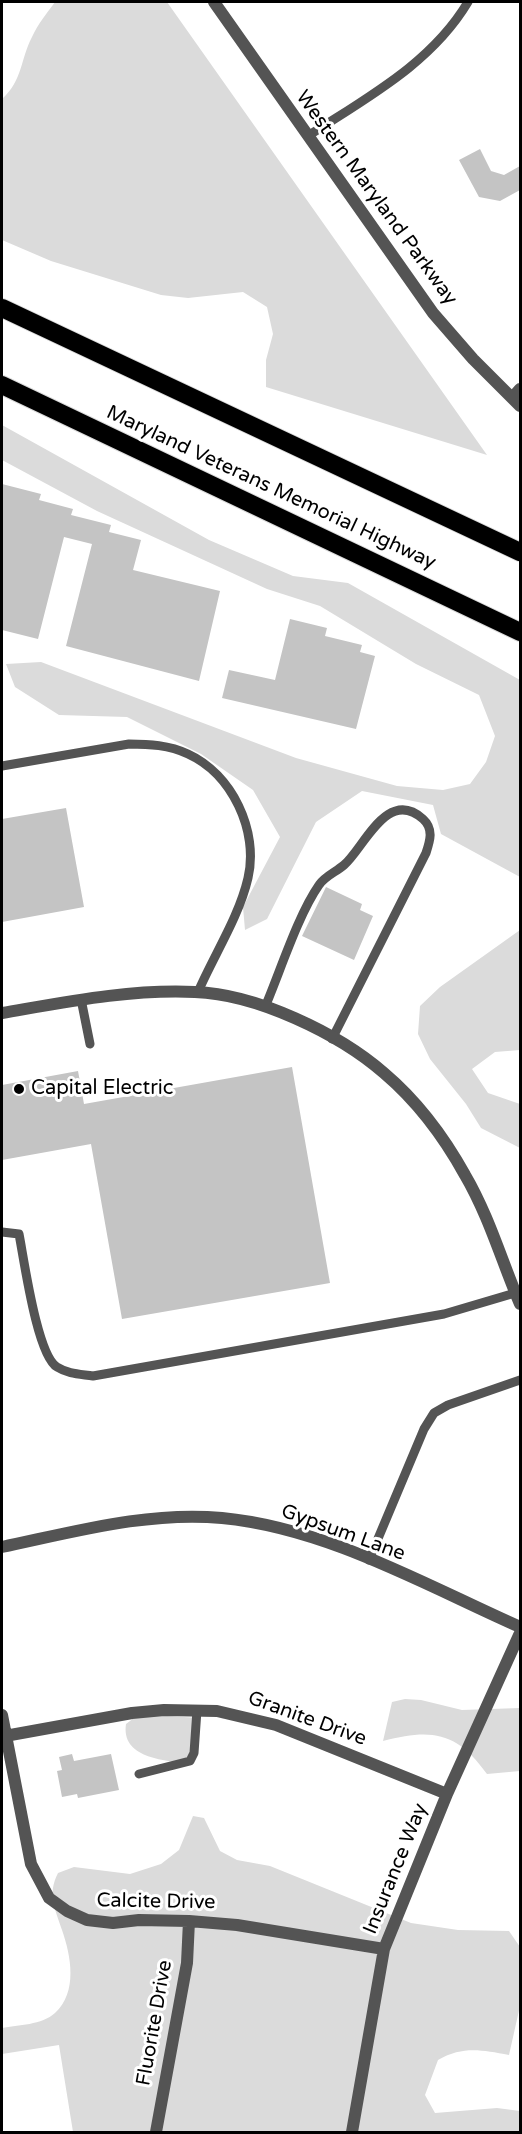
<!DOCTYPE html>
<style>
body{margin:0}
#map{position:relative;width:522px;height:2134px;overflow:hidden;background:#fff;font-family:"Varela Round",sans-serif}
canvas{display:block}
.frame{position:absolute;inset:0;border:3px solid #000;pointer-events:none}
</style>
<div id="map">
<canvas width="522" height="2134"></canvas>
<div class="frame"></div>
</div>
<script>
const c = document.querySelector('canvas').getContext('2d');
c.lineJoin = 'round';
function fillPath(path, color) {
  c.fillStyle = color;
  c.fill(path, 'evenodd');
}
function stroke(path, color, width, dash) {
  c.strokeStyle = color;
  c.lineWidth = width;
  c.lineCap = dash ? 'butt' : 'round';
  c.setLineDash(dash || []);
  c.stroke(path);
}
function write(font, color, halo, rows, align = 'center') {
  c.font = font + ' "Varela Round",sans-serif';
  c.lineWidth = 6;
  c.setLineDash([]);
  c.textBaseline = 'middle';
  c.strokeStyle = halo;
  c.fillStyle = color;
  for (const [text, x, y, turn = 0] of rows) {
    c.save();
    c.translate(x, y);
    c.rotate((+turn || 0) * Math.PI / 180);
    c.textAlign = isNaN(turn) ? turn : align;
    if (halo) c.strokeText(text, 0, 0);
    c.fillText(text, 0, 0);
    c.restore();
  }
}
const green = new Path2D(`
 M55 2H167L487 455 266 387V360L273 334 267 307 243 292 188 298 161 295 51 261 2 240V99C23 80 20 60 32 37 38 24 47 13 55 2Z
 M2 425 209 540 293 576 348 583 520 680V877L441 834 433 805 362 791 316 822 267 919 245 930 243 907 280 837 253 790 201 754 127 717 59 715 15 687 6 664 41 662 296 758 397 786 443 790 470 784 486 762 495 736 479 695 416 664 320 606 267 589 97 511 2 460Z
 M520 930V1050L495 1052 472 1069 488 1093 520 1104V1148L481 1128 466 1104 430 1059 418 1034 420 1006 440 987Z
 M405 1699 421 1700 462 1710 520 1708V1771L487 1774C457 1732 432 1728 383 1741L392 1702Z
 M151 1715 200 1718 188 1764C163 1760 121 1758 126 1724L134 1718Z
 M193 1816 204 1818 220 1851 237 1860 270 1866 411 1923 458 1930 509 1931 520 1947V2006L509 2055C481 2050 463 2046 438 2060L425 2095 435 2113 497 2108 520 2111V2132H73L59 2045 2 2054V2028C18 2025 42 2025 55 2013 78 1992 71 1956 62 1930 55 1908 47 1895 58 1873L74 1867 130 1874 161 1864 179 1850Z`);
const building = new Path2D(`
 M480 149 491 171 504 175 520 166V190L500 201 479 197 459 160Z
 M2 484 41 494 39 500 73 509 71 515 111 525 109 532 141 540 133 570 220 591 199 681 66 646 92 544 64 537 38 639 2 630Z
 M290 619 327 628 325 636 362 645 360 652 375 656 356 729 222 698 229 670 275 680Z
 M66 808 84 907 2 922V819Z
 M326 887 362 904 360 910 373 916 354 960 302 936Z
 M292 1067 330 1283 122 1319 91 1144 2 1160V1085L78 1071 84 1104Z
 M72 1754 74 1761 111 1754 119 1790 78 1798 77 1794 62 1797 57 1771 62 1770 59 1757Z`);
const lane = new Path2D(`
 M308 136C366 98 431 64 468 2
 M2 766 129 744C149 744 169 745 188 754 232 774 259 831 248 878 239 917 214 955 198 992
 M81 999 90 1044
 M265 1007C280 972 298 915 319 885 325 876 336 872 344 865 364 848 387 787 423 819 434 829 430 841 426 853L332 1039
 M2 1232 19 1234C24 1259 37 1355 57 1367 68 1374 80 1374 93 1376L444 1314 515 1293
 M369 1560 424 1429 434 1413 448 1405 520 1380
 M139 1774 190 1761 194 1753 197 1710`);
const street = new Path2D(`
 M214 2 433 313 473 359 520 406
 M512 398 520 389
 M2 1013C66 1002 129 989 195 992 256 994 338 1033 384 1073 417 1101 444 1137 465 1175 489 1216 502 1262 520 1304
 M2 1547C74 1532 148 1511 222 1518 327 1528 425 1585 520 1627
 M2 1715 31 1864 49 1898 67 1911 87 1920 113 1923 139 1920 189 1921 237 1925 384 1949
 M2 1739 5 1736 132 1713 164 1710 217 1711 276 1725 447 1794
 M156 2132 187 1963 189 1921
 M352 2132 384 1949 447 1794 520 1633`);
const highway = new Path2D(`
 M2 308 520 552
 M2 385 520 632`);
const markers = [
 [19,1089,6,"#000"]
];
const streetNames = [
 ["Western Maryland Parkway",376,198,54],
 ["Maryland Veterans Memorial Highway",271,488,25],
 ["Gypsum Lane",343,1533,20],
 ["Granite Drive",307,1719,20],
 ["Insurance Way",396,1869,-68],
 ["Calcite Drive",156,1902,1],
 ["Fluorite Drive",155,2023,-80]
];
const poiNames = [
 ["Capital Electric",31,1089]
];
fillPath(green, '#dbdbdb');
fillPath(building, '#c4c4c4');
stroke(highway, '#dbdbdb', 20);
stroke(lane, '#545454', 9);
stroke(street, '#545454', 12);
stroke(highway, '#000', 18);
for (const [x, y, r, color] of markers) {
  const dot = new Path2D();
  dot.arc(x, y, r, 0, 2 * Math.PI);
  c.fillStyle = color;
  c.fill(dot);
  stroke(dot, '#fff', 2);
}
write('20px', '#000', '#fff', streetNames);
write('20px', '#000', '#fff', poiNames, 'left');
</script>
